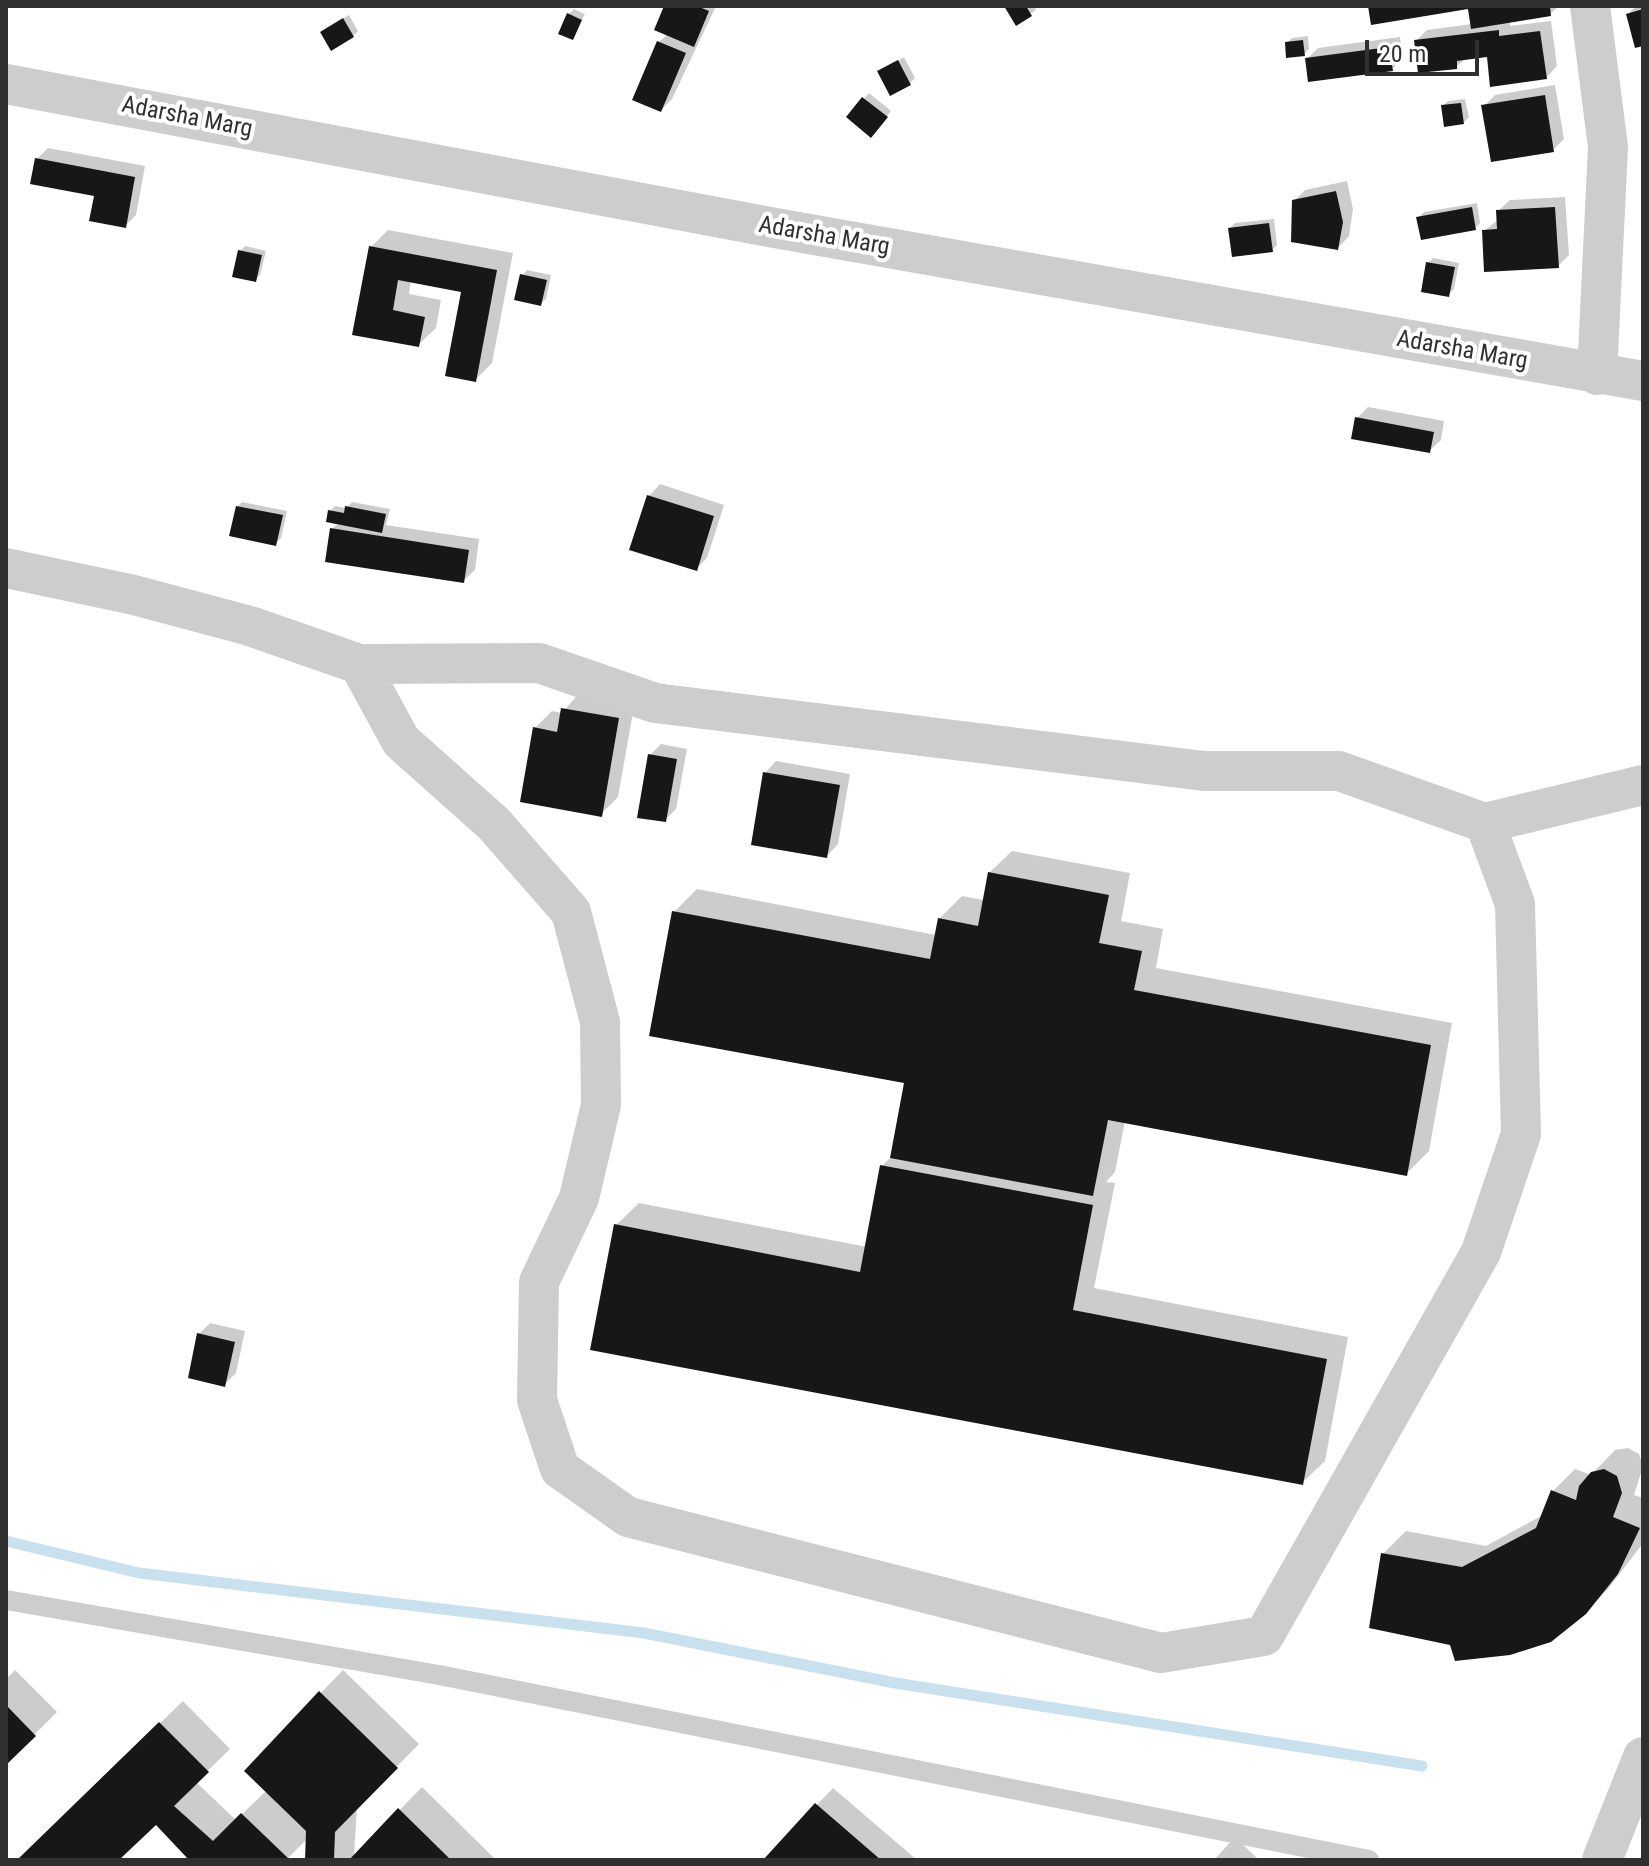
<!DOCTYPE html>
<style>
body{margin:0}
#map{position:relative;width:1649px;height:1866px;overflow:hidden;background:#fff;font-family:"Roboto Condensed",sans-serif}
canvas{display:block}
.frame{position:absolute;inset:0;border:8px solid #303030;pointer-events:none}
.scale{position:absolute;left:1365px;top:40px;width:114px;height:36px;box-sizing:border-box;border:4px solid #303030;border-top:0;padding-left:10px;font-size:24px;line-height:28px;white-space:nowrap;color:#303030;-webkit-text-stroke:6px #fff;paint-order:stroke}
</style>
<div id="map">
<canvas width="1649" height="1866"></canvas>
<div class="frame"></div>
<div class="scale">20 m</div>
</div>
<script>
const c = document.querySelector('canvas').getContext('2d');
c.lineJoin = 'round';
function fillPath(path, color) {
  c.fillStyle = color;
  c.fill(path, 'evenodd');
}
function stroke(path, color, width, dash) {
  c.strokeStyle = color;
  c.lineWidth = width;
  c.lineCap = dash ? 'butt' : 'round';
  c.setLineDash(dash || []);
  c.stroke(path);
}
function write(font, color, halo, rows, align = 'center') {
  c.font = font + ' "Roboto Condensed",sans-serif';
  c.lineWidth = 8;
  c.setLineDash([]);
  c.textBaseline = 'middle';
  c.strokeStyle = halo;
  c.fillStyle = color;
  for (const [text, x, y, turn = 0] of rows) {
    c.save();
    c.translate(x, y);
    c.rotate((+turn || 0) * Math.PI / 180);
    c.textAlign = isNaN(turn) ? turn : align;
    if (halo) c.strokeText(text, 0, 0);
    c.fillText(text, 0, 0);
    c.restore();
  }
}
const shadow = new Path2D(`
 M666 6H716L672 99 661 110 659 42 668 34Z
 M1007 6H1034L1036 10 1017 23Z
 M1370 6H1559L1550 14 1510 20V26L1551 21 1557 66 1546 78 1489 55 1466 58 1456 67 1416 41 1427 30 1472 24 1469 6Z
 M1636 6H1643V44L1628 14Z
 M574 9 585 14 572 38 569 14Z
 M349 15 358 31 353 36 322 32Z
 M1308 36 1309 49 1304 54 1287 43 1292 38Z
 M1400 37 1403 58 1392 69 1307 59 1318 48Z
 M904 57 915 78 910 83 880 72Z
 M1555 85 1564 139 1553 150 1484 106 1495 95Z
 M869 93 891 111 876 130 849 116Z
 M1465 99 1469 117 1464 122 1443 106 1448 101Z
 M48 148 145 166 136 215 125 226 96 195 37 159Z
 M1347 181 1353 209 1349 236 1338 248 1294 201 1305 190Z
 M1565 197 1569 255 1558 266 1484 231 1499 219 1498 211 1510 200Z
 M1477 203 1480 223 1475 228 1419 217 1424 212Z
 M1274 219 1277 245 1272 250 1230 228 1235 223Z
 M388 230 513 253 492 363 475 380 463 290 411 280 409 294 441 300 436 328 418 345 354 333 371 247Z
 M245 246 266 251 260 275 255 280 240 251Z
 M1433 258 1459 263 1454 289 1449 294 1428 263Z
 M527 270 551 275 546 299 540 304 522 276Z
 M1368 407 1444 421 1441 440 1429 451 1357 418Z
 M660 484 724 505 707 558 696 569 649 496Z
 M242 502 287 511 281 538 276 543 237 507Z
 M352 502 390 509 386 525 479 539 475 570 463 581 332 529 339 523 330 511 335 506 346 508Z
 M580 692 635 701 618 797 601 814 535 728 552 711 562 713Z
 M661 744 687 749 676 809 665 820 650 755Z
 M776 761 850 774 838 844 827 856 765 773Z
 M1012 851 1130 873 1121 921 1163 929 1156 968 1452 1023 1429 1151 1406 1174 1125 1121 1115 1172 1106 1182 1115 1183 1094 1288 1348 1337 1325 1461 1302 1483 616 1225 639 1203 867 1247 882 1166 892 1156 906 1082 674 912 697 889 936 935 939 919 962 896 984 900 989 873Z
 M210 1323 245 1331 236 1373 225 1384 199 1334Z
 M1628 1448 1639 1454 1643 1466 1634 1495 1643 1498V1543L1608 1589 1585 1612 1452 1643 1383 1554 1406 1531 1486 1546 1543 1515 1553 1491 1575 1469 1591 1475 1615 1450Z
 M15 1670 57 1712 6 1763V1679Z
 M343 1670 419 1744 357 1807 354 1857 422 1787 496 1860H307L308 1838 286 1860H192L156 1822 116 1860H19L183 1701 230 1749 196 1782 236 1820 267 1790 246 1771Z
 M833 1788 917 1860H765Z
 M1235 1837 1259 1860H1214Z`);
const stream = new Path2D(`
 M6 1541 139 1573 644 1633 895 1683 1422 1766`);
const building = new Path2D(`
 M664 6H697L709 11 694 47 654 30Z
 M1004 6H1026L1032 16 1016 26Z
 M1368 6H1550L1551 16 1471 29 1468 9 1371 25Z
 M1643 9V46L1635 48 1626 14Z
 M567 13 582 20 573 40 558 34Z
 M343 18 354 37 331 51 320 32Z
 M1499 30V36L1540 31 1547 79 1490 87 1487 57 1457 61V69L1418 73 1414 40Z
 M1303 40 1305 56 1286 58 1285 42Z
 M657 41 686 53 661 112 632 100Z
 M1389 47 1393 71 1308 82 1305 58Z
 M898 60 911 85 890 96 877 71Z
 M1545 95 1554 152 1491 162 1481 105Z
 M862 97 888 117 871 138 846 117Z
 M1461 103 1464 124 1444 127 1441 105Z
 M35 158 135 177 126 228 89 221 94 196 30 184Z
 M1336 191 1343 222 1338 250 1291 242 1292 200Z
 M1472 207 1476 230 1421 240 1416 217Z
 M1555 207 1559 268 1484 272 1482 230 1497 229 1496 210Z
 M1269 223 1273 252 1232 257 1228 228Z
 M369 246 497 270 476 382 445 376 461 292 398 280 393 310 425 317 419 347 352 335Z
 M238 250 262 255 256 282 232 277Z
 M1426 262 1455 267 1449 297 1421 292Z
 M520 274 547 280 541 306 514 300Z
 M1355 417 1434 432 1430 453 1351 439Z
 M647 495 714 516 697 571 629 550Z
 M236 506 283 515 276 546 229 536Z
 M345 506 386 514 382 533 326 522 328 510 344 513Z
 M330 528 469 550 464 583 325 562Z
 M561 708 619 718 602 817 520 802 533 727 557 732Z
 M648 754 677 759 666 822 637 818Z
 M763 772 840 785 827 858 751 845Z
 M988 872 1109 895 1099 943 1142 951 1134 990 1431 1045 1407 1176 1108 1120 1093 1196 890 1158 904 1083 649 1036 672 911 930 959 938 918 978 926Z
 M880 1165 1093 1205 1073 1310 1327 1359 1303 1485 590 1350 614 1224 860 1272Z
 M197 1333 235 1342 225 1387 188 1378Z
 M1604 1469 1617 1476 1622 1493 1613 1517 1640 1528 1618 1574 1586 1614 1551 1642 1510 1655 1455 1661 1450 1645 1369 1628 1381 1553 1462 1567 1536 1528 1551 1490 1576 1500 1579 1486 1591 1472Z
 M319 1691 398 1768 335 1832 334 1860H305L306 1831 244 1771Z
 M6 1705 36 1736 6 1765Z
 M159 1722 209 1772 174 1806 213 1841 241 1813 290 1860H189L156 1825 119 1860H17Z
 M815 1803 881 1860H763Z
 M398 1808 451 1860H349Z`);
const lane = new Path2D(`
 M6 1600 439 1675 1369 1860`);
const street = new Path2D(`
 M1590 6 1608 147 1597 375
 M6 84 775 228 1643 381
 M6 568 134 595 250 626 359 664 539 663 655 703 1204 771H1339L1485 823 1643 785
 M359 664 401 741 494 824 571 912 600 1022 601 1105 579 1198 539 1282 537 1400 560 1469 628 1517 1161 1653 1264 1636 1481 1252 1521 1134 1515 904 1485 823
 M1602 1860 1643 1757`);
const streetNames = [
 ["Adarsha Marg",187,118,11],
 ["Adarsha Marg",824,237,10],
 ["Adarsha Marg",1462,351,10]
];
fillPath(shadow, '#0003');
stroke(stream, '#c9e0ef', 11);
fillPath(building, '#171717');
stroke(lane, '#cdcdcd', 20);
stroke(street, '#cdcdcd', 40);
write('24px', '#303030', '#fff', streetNames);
</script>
